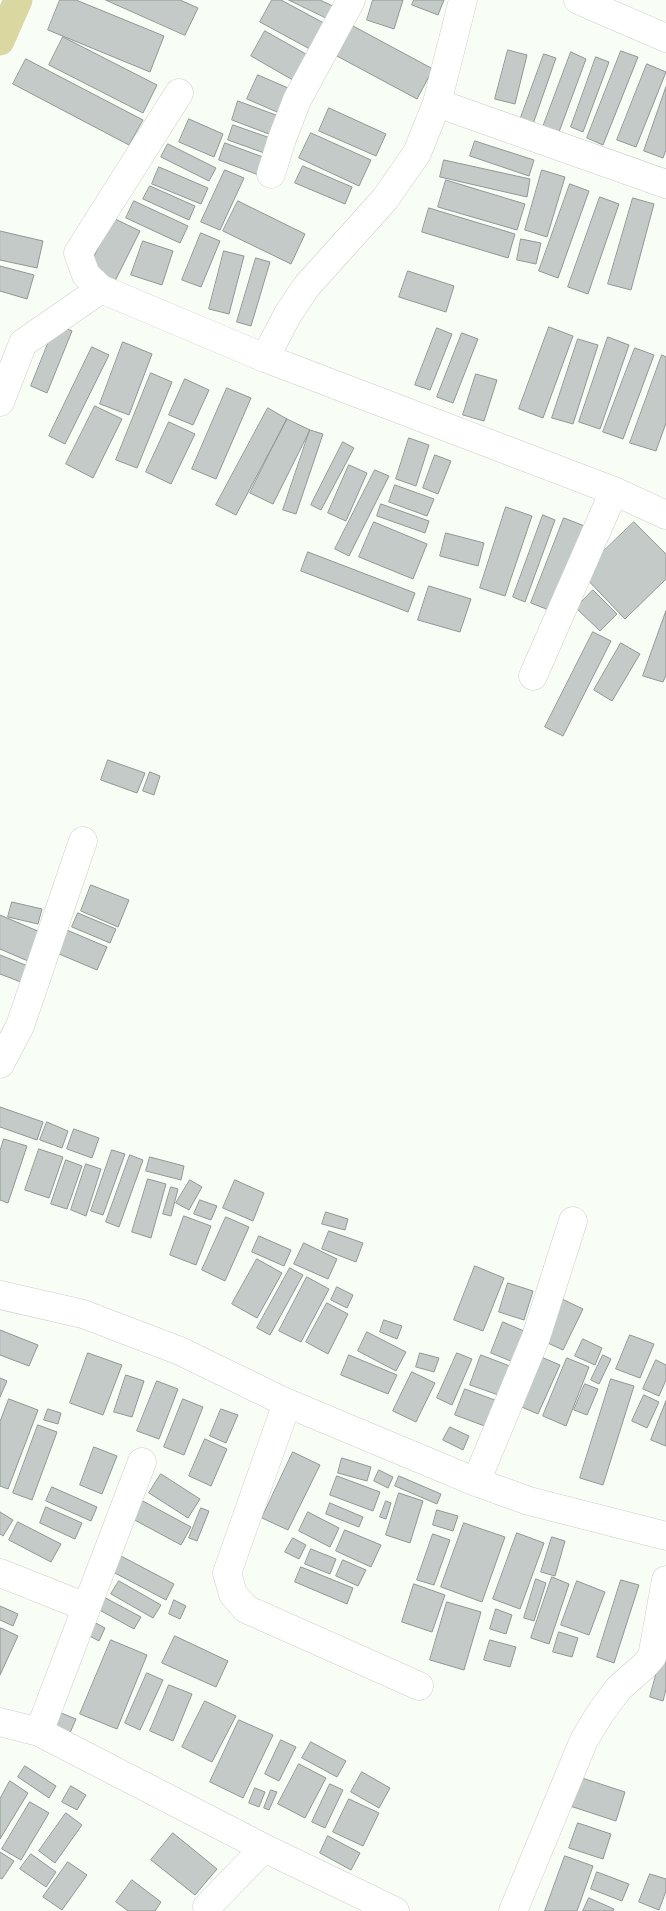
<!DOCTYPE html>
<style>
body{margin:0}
canvas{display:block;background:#f8fdf6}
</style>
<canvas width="666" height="1911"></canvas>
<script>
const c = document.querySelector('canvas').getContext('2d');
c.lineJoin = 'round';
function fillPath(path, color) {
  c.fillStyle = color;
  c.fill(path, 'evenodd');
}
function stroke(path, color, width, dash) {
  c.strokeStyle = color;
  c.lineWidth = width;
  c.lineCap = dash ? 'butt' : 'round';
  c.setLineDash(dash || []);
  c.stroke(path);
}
const building = new Path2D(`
 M60 0H76L164 36 150 72 48 30Z
 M106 0H180L198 8 185 35Z
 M272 0H281L333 28 319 54 260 22Z
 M289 0H320L339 9 333 21Z
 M373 0H403L394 29 367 20Z
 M414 0H444L438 15 412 5Z
 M353 26 433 69 417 99 337 56Z
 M265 31 313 58 298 83 251 56Z
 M63 37 157 85 143 113 49 65Z
 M508 50 527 55 515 104 495 99Z
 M621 51 638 57 603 145 587 138Z
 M571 52 586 59 559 132 543 127Z
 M544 54 556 58 533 124 520 120Z
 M596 57 609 62 583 132 571 127Z
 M26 59 143 120 129 145 13 84Z
 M647 64 666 72 636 147 617 140Z
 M258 75 295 91 284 115 247 99Z
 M666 87V150L663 158 644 151Z
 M238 101 284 118 277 137 232 120Z
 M329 108 386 134 376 156 319 131Z
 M189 119 223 134 214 157 179 142Z
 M233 125 276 140 270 155 228 140Z
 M311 133 371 160 359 186 299 158Z
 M475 141 534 160 529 176 470 156Z
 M225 143 271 160 264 177 219 160Z
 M168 144 216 168 209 181 161 157Z
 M444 160 530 179 527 197 440 177Z
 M303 166 352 187 345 204 295 183Z
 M159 167 208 188 201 204 152 184Z
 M225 170 244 178 220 230 201 222Z
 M542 170 565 177 547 237 525 230Z
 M446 180 525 204 517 230 438 207Z
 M570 184 589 191 558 278 539 271Z
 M150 186 195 206 189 220 143 199Z
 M600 197 619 204 588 294 568 287Z
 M633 198 654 204 631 290 608 284Z
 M134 201 188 226 180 243 126 218Z
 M238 201 305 234 291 264 223 231Z
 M429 208 515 234 508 258 422 232Z
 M113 218 140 231 114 283 88 270Z
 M0 231 43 241 37 268 0 260Z
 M201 233 220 241 201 287 182 280Z
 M521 239 541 243 536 264 517 260Z
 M143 241 173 251 162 285 131 275Z
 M224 251 244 256 229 314 209 309Z
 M256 258 270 262 251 326 237 322Z
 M0 266 34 275 27 299 0 291Z
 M408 271 454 286 446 312 399 297Z
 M56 324 72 331 47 393 31 386Z
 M549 327 573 336 543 418 519 409Z
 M437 328 452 334 430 390 415 385Z
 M462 333 478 339 453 403 437 397Z
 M608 337 629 345 600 429 579 422Z
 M578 339 598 345 573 424 552 418Z
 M123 342 152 354 129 415 100 404Z
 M92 347 109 355 65 444 49 436Z
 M635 348 654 355 623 439 603 432Z
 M662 355 666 357V423L656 451 630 443Z
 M151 373 172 382 137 468 116 460Z
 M476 374 497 380 484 421 463 415Z
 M185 379 209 390 193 425 169 415Z
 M227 388 251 398 216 479 192 469Z
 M95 406 122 419 93 478 66 464Z
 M268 408 287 419 236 515 216 505Z
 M287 419 310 430 273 504 250 493Z
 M169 422 195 434 171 484 146 472Z
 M310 430 323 434 296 514 283 510Z
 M409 438 429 445 416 486 396 479Z
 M343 442 354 448 321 510 311 505Z
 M435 455 451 461 438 494 423 488Z
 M349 465 367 473 346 521 328 513Z
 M375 470 389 476 349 556 335 549Z
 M395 485 434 499 427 516 389 502Z
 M381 504 429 521 425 533 377 516Z
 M506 507 532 516 505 596 480 588Z
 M543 515 555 520 525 602 513 597Z
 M564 518 587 527 554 612 531 603Z
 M374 522 427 544 413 579 359 557Z
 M634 522 666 554V579L625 619 581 573Z
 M446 533 484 543 478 566 440 556Z
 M308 552 415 593 408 612 301 571Z
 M429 586 471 599 460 632 418 620Z
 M593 590 617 614 600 631 576 608Z
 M666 611V675L663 682 643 676Z
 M593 632 611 641 563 736 545 727Z
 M621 643 640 654 612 701 594 690Z
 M108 760 145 773 137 793 101 780Z
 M150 772 160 776 154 795 143 791Z
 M91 885 129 900 118 927 81 911Z
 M12 902 42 909 38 924 8 917Z
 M78 913 116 929 110 943 72 927Z
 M0 915 40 932 28 961 0 949Z
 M62 928 107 947 97 970 52 951Z
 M0 955 28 966 21 982 0 974Z
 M0 1107 43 1122 37 1140 0 1127Z
 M47 1122 68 1131 62 1148 40 1140Z
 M74 1129 99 1138 92 1158 67 1149Z
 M4 1139 27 1146 8 1203 0 1200V1151Z
 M39 1149 63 1157 49 1198 25 1190Z
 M112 1150 125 1154 103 1215 91 1211Z
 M130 1155 143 1160 119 1227 106 1222Z
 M150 1157 184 1166 181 1180 146 1171Z
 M66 1160 82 1166 67 1209 51 1204Z
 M86 1164 101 1169 86 1216 71 1210Z
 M148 1179 166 1184 151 1238 132 1232Z
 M190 1180 202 1187 189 1210 176 1203Z
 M235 1180 264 1193 253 1221 223 1208Z
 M171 1187 178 1189 171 1216 163 1214Z
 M200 1200 217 1206 211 1220 194 1214Z
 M326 1212 348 1219 345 1230 322 1224Z
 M184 1216 211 1226 196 1265 170 1255Z
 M226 1217 249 1227 225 1281 202 1270Z
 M329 1231 363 1243 356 1262 322 1249Z
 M259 1236 291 1250 284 1266 252 1252Z
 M304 1243 337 1259 328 1279 294 1264Z
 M257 1259 282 1273 257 1318 232 1304Z
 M475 1266 504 1278 483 1331 454 1320Z
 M290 1268 303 1275 270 1335 257 1328Z
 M307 1277 329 1289 301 1342 279 1331Z
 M508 1283 533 1291 524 1320 499 1312Z
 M337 1287 353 1295 347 1308 331 1300Z
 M562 1299 583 1309 563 1350 541 1340Z
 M327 1303 348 1314 328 1354 306 1342Z
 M384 1320 402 1326 397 1339 380 1332Z
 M503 1322 531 1334 518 1364 491 1353Z
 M0 1330 38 1345 29 1366 0 1355Z
 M367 1332 406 1352 396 1371 358 1351Z
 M630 1335 654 1344 640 1378 616 1369Z
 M583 1339 602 1348 595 1365 575 1356Z
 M88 1353 122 1365 103 1415 70 1403Z
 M420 1353 439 1358 434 1372 416 1367Z
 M457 1353 472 1359 452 1405 437 1398Z
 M349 1355 397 1375 388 1394 341 1375Z
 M481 1355 515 1368 504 1397 470 1385Z
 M603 1355 611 1359 599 1384 591 1380Z
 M539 1356 560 1365 538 1414 517 1405Z
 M567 1358 589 1367 566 1426 543 1416Z
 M656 1360 666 1365V1380L659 1396 643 1389Z
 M412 1372 435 1383 416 1422 393 1411Z
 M126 1375 144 1381 132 1417 114 1412Z
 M0 1378 7 1381 0 1397Z
 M611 1379 634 1386 603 1485 580 1478Z
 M157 1381 178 1389 159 1439 137 1431Z
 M585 1384 598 1389 587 1415 574 1410Z
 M465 1389 500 1402 490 1428 455 1415Z
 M644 1395 659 1402 647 1428 632 1421Z
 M9 1399 38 1410 8 1489 0 1486V1422Z
 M183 1399 203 1407 184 1455 164 1447Z
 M666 1401V1446L651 1440Z
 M48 1409 61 1413 58 1424 44 1420Z
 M221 1409 238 1415 226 1443 210 1436Z
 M38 1425 57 1432 32 1500 13 1493Z
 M450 1427 469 1436 463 1450 443 1440Z
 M205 1439 227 1449 211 1486 189 1476Z
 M94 1447 117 1456 102 1494 80 1485Z
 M293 1452 320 1465 288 1530 262 1518Z
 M342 1458 371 1467 367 1481 338 1473Z
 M379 1470 393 1477 388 1488 374 1481Z
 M161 1474 200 1499 188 1518 149 1493Z
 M337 1476 380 1492 373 1511 330 1495Z
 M399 1476 441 1494 437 1504 395 1486Z
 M52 1487 97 1507 91 1521 46 1501Z
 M399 1493 423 1501 410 1543 386 1535Z
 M141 1500 191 1527 181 1545 131 1518Z
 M386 1501 391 1503 386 1519 380 1517Z
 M330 1503 363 1517 359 1527 326 1514Z
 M46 1507 82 1523 75 1539 40 1523Z
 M201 1508 209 1511 197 1541 189 1538Z
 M437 1510 458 1516 453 1531 433 1525Z
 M0 1512 13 1520 3 1536 0 1534Z
 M308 1512 339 1528 330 1547 299 1531Z
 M18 1522 61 1544 51 1562 9 1540Z
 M464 1523 505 1537 482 1602 441 1587Z
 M345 1530 381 1545 371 1567 336 1551Z
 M517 1533 544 1543 520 1609 493 1599Z
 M433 1534 450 1540 434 1585 417 1580Z
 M552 1537 565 1541 555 1576 541 1572Z
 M293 1538 306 1545 299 1559 285 1552Z
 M311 1549 336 1559 330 1574 305 1564Z
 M121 1556 174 1584 166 1600 113 1572Z
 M343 1560 366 1570 358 1586 336 1576Z
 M301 1567 353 1588 347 1604 295 1582Z
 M552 1577 569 1584 549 1644 531 1638Z
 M536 1579 546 1583 534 1621 524 1618Z
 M621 1580 639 1585 614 1663 597 1657Z
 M119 1581 161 1605 153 1618 111 1594Z
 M577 1581 605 1592 589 1635 561 1625Z
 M414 1584 445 1595 432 1632 402 1622Z
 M100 1595 141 1617 134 1629 94 1607Z
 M174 1600 186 1606 180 1619 169 1614Z
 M447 1602 481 1612 464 1670 430 1660Z
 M0 1606 18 1614 13 1626 0 1620Z
 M496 1609 512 1615 506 1634 490 1629Z
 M90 1620 105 1628 99 1641 84 1633Z
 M1 1628 18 1636 0 1675V1630Z
 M559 1632 578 1638 572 1657 553 1652Z
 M175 1636 228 1661 216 1687 162 1663Z
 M111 1640 147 1655 117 1729 80 1714Z
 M490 1640 516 1647 510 1667 484 1660Z
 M661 1657 666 1659V1689L663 1701 650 1697Z
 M147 1673 163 1680 140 1730 125 1723Z
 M169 1685 192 1694 173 1741 150 1731Z
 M205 1701 236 1716 212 1762 182 1747Z
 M61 1713 76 1719 70 1733 56 1728Z
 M239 1720 273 1735 243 1798 210 1782Z
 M281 1740 296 1747 279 1781 265 1774Z
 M311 1742 346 1761 337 1777 302 1758Z
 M299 1764 326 1778 305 1818 278 1804Z
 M25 1766 56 1786 49 1798 18 1777Z
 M362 1772 390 1788 379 1808 351 1792Z
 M579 1777 625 1792 616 1821 570 1806Z
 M10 1781 28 1793 0 1839V1799Z
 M330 1784 343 1790 325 1828 312 1822Z
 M71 1786 86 1795 77 1810 62 1802Z
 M255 1788 265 1792 259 1807 249 1803Z
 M271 1790 277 1792 269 1810 264 1808Z
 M349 1799 379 1813 363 1846 333 1832Z
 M30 1802 49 1813 21 1860 2 1849Z
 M66 1813 82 1825 55 1863 39 1851Z
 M578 1823 611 1834 603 1859 569 1848Z
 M173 1833 217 1869 195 1895 151 1860Z
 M328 1836 360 1853 351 1870 320 1853Z
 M0 1852 14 1861 2 1879 0 1878Z
 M31 1854 56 1872 46 1887 20 1869Z
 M565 1856 593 1866 577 1911H545Z
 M68 1862 87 1875 62 1910 43 1897Z
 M597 1872 629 1884 622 1901 591 1889Z
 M650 1874 666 1879V1891L659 1910 639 1902Z
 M132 1880 161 1902 155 1911H128L116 1902Z
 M589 1898 614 1909 613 1911H583Z`);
const minor = new Path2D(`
 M578 0 666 38
 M179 93 78 253 86 275 101 289 265 358 614 491 666 515
 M437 103 666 184
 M271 174 282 139 297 100 351 0
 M265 358 288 314 306 287 385 199 417 153 437 103 463 0
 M0 402 23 343 101 289
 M533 676 614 491
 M0 1064 20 1026 83 841
 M0 1295 83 1314 180 1351 287 1403 476 1482 529 1501 666 1536
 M287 1403 227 1573 233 1594 246 1609 419 1686
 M476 1482 536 1337 573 1221
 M0 1573 86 1607
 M0 1722 39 1732 264 1848 395 1911
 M39 1732 142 1462
 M207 1907 264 1848
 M513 1911 584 1740 601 1712 619 1688 643 1667 652 1657 666 1580`);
const major = new Path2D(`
 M0 41 18 0`);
fillPath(building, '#c3cac7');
stroke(building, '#909794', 1);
stroke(minor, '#cbd0ca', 29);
stroke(major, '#d7d7d7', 29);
stroke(minor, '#fff', 28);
stroke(major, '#dbd7a0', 28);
</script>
